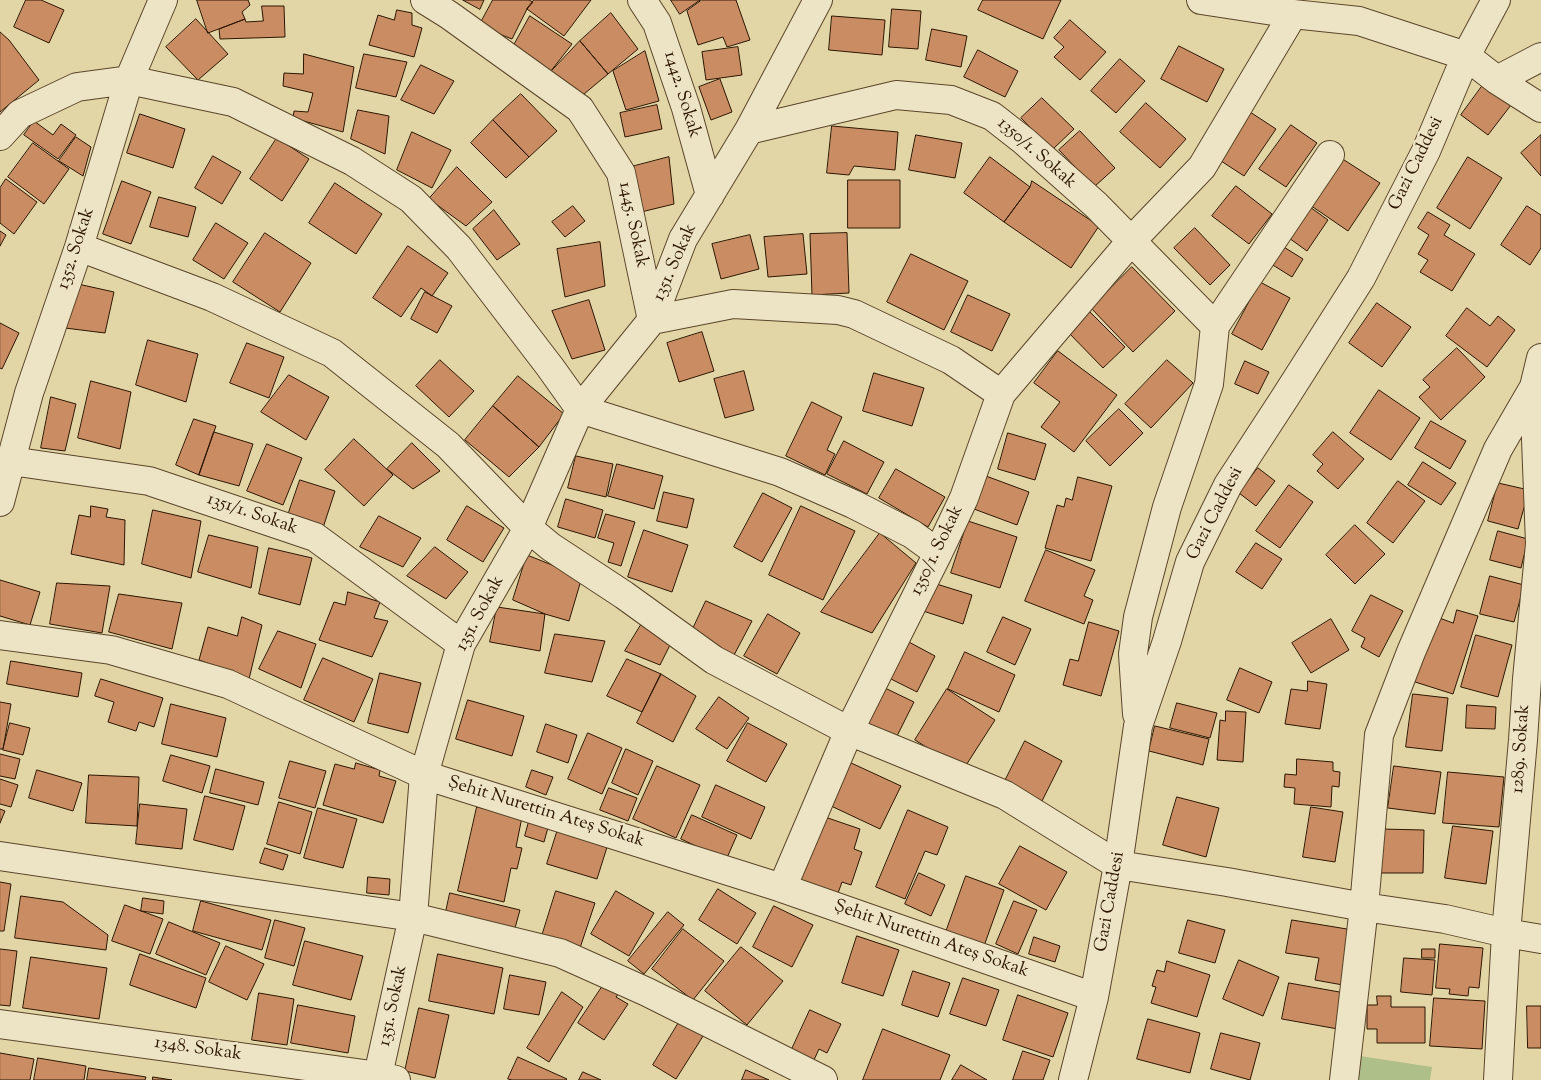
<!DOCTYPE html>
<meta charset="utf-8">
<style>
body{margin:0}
canvas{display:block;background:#e3d6a6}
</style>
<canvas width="1541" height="1080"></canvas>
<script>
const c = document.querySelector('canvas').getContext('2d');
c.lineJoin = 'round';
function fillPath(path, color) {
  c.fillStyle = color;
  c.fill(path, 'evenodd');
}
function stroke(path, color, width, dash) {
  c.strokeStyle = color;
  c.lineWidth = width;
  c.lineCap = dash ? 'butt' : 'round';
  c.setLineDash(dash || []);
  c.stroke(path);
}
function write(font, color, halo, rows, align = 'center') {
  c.font = font + ' "Sorts Mill Goudy",serif';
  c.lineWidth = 5;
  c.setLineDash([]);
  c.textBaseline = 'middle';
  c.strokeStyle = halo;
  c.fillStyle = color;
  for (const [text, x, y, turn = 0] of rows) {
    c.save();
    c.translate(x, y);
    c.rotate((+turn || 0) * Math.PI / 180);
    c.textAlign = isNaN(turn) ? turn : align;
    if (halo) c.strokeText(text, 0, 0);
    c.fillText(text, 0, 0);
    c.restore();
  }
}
const green = new Path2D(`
 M1360 1056 1432 1067 1430 1080H1356Z`);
const building = new Path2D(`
 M26 0H41L64 10 49 43 14 27Z
 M197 0H248L250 5 242 12 245 19 208 33Z
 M463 0H484L480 9Z
 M493 0H529L533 2 527 9 512 39 479 26Z
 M534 0H591L564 36 527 9Z
 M671 0H700L680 14Z
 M702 0H736L750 40 727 47 723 37 698 45 687 11Z
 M983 0H1061L1043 39 978 10Z
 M262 6H284L285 37 220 39 219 29 245 19 246 22 263 21Z
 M892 9 921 11 918 49 889 47Z
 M397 10 412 13V25L422 28 414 57 369 45 378 15 394 20Z
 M611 13 638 49 608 74 580 41Z
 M530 16 572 44 547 76 513 47Z
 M832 16 885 20 882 55 829 50Z
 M196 19 228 54 198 80 166 47Z
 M1070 20 1106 52 1080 80 1054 57 1064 47 1054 38Z
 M932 29 967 36 961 67 926 60Z
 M0 32 9 40 39 80 0 112Z
 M580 41 608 74 578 99 547 76Z
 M1179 46 1224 69 1207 102 1161 79Z
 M738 47 742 75 706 80 702 52Z
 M978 50 1018 71 1005 97 964 77Z
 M645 51 659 101 626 110 613 71Z
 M304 54 354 67 343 132 293 118 294 111 308 112 313 93 283 86 284 73 303 74Z
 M364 54 407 62 396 97 356 88Z
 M1120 59 1145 81 1116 113 1091 91Z
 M421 65 454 81 434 114 401 100Z
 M720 79 732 112 711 120 699 87Z
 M1483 85 1511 105 1488 135 1461 115Z
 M521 94 557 131 529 157 493 120Z
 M1042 98 1074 129 1052 150 1021 118Z
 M1146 103 1186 139 1160 168 1120 132Z
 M657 105 662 129 625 137 620 113Z
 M358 110 389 116 385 154 351 139Z
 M1247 110 1276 129 1244 176 1215 157Z
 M140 114 185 129 173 168 127 153Z
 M493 120 529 157 506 178 471 143Z
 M34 121 53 135 61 124 76 135 58 159 24 135Z
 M1291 125 1317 143 1286 187 1259 169Z
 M832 126 898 132 895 170 854 166 849 175 827 173Z
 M1080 131 1115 168 1094 187 1059 150Z
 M412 132 451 150 432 188 397 170Z
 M916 135 962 143 955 178 909 170Z
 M1541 135V176L1521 153Z
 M76 137 91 147 83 176 59 161Z
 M277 138 309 159 282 201 250 179Z
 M33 143 69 169 44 204 8 177Z
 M213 156 241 172 222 204 195 188Z
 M669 157 674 204 637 213 631 167Z
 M990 157 1030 187 1004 222 964 193Z
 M1468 157 1502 178 1470 229 1437 208Z
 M1341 158 1380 183 1348 231 1310 205Z
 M457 167 492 202 466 226 429 199Z
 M6 179 37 202 14 234 0 223V188Z
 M848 180H900V228H848Z
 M122 181 151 192 131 244 103 234Z
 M1032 181 1099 226 1071 268 1004 222 1030 187Z
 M335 183 382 214 356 254 309 223Z
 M1236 186 1272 214 1249 244 1212 216Z
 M159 197 196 207 188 237 150 227Z
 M573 206 585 221 565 237 552 222Z
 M1527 206 1541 215V248L1530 265 1501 245Z
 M1310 207 1328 220 1307 251 1289 238Z
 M494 210 520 244 497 260 473 229Z
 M1428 212 1450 225 1444 235 1475 254 1452 291 1420 272 1428 260 1418 254 1429 235 1418 228Z
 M216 223 248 243 224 279 193 260Z
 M1195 228 1230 265 1210 285 1174 248Z
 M0 231 6 235 0 246Z
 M265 233 311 263 280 312 233 282Z
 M847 233 849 293 812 295 810 234Z
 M803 234 807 274 768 277 764 237Z
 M750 235 759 269 721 279 712 244Z
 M600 242 605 286 565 297 557 249Z
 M1279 244 1303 259 1292 277 1268 262Z
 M408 246 448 273 432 296 421 288 401 317 373 298Z
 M911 254 968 281 944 330 887 302Z
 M1132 267 1175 311 1133 352 1091 308Z
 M1260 282 1290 298 1262 350 1232 334Z
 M78 284 114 292 105 333 65 328Z
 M425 292 452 306 437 333 411 319Z
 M968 295 1010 314 992 351 951 332Z
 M589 300 605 350 572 359 552 311Z
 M1377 303 1411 327 1382 367 1349 343Z
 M1467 308 1490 326 1498 316 1515 330 1487 367 1446 336Z
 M1087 309 1125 347 1103 368 1066 330Z
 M0 323 19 333 2 369 0 368Z
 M702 332 714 371 679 382 667 343Z
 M148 340 198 354 186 402 136 385Z
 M247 343 284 357 269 398 230 383Z
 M1457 348 1485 377 1441 420 1419 397 1430 387 1423 380Z
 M1058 351 1117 395 1074 452 1041 427 1060 402 1034 383Z
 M440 360 474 391 449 417 416 386Z
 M1167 360 1193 383 1151 428 1125 404Z
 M1245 361 1269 372 1258 394 1235 384Z
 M744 371 754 410 725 418 714 379Z
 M874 373 924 388 912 426 863 411Z
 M289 375 329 397 306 440 261 412Z
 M518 376 564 414 539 447 493 406Z
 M91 381 131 392 120 449 78 438Z
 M1379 390 1420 418 1391 460 1350 433Z
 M51 397 76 404 65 451 41 448Z
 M812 402 842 417 827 450 835 454 825 475 786 456Z
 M493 406 539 447 509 477 465 440Z
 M1119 409 1143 433 1110 466 1086 441Z
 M194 419 216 426 199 475 176 465Z
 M1431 421 1466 441 1450 469 1415 448Z
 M214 432 253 444 239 486 199 475Z
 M1333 432 1364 459 1338 489 1317 471 1323 464 1313 455Z
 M1008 433 1046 444 1035 480 998 469Z
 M354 439 393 475 364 506 325 470Z
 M844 441 884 462 867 494 827 474Z
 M412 443 440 471 413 489 387 469Z
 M267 444 302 458 283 505 247 491Z
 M576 456 613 464 606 497 568 488Z
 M1423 462 1456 483 1441 505 1408 485Z
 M617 464 663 476 654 509 608 496Z
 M1258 468 1275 481 1256 506 1239 493Z
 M896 469 945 497 928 527 879 498Z
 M986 476 1029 492 1017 525 974 509Z
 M1078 477 1112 486 1091 561 1045 548 1057 505 1064 507 1066 498 1072 500Z
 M300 480 335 491 321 534 286 521Z
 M1398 481 1425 501 1393 543 1367 523Z
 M1498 483 1529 490 1518 529 1488 521Z
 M1289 485 1313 502 1280 548 1256 531Z
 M664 492 694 499 687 528 657 521Z
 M763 493 792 508 762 562 734 547Z
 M566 499 603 510 595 538 558 527Z
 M91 506 108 509 106 517 125 520 124 565 71 554 79 515 90 517Z
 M467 506 504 528 483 562 447 540Z
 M801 506 855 531 823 600 769 575Z
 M153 510 201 521 191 578 142 564Z
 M606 514 635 522 621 566 608 562 614 543 598 538Z
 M379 516 421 538 403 567 360 547Z
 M968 521 1017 537 1000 588 951 573Z
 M1355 525 1385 554 1355 584 1326 555Z
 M644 530 688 545 672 592 628 577Z
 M1498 531 1528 539 1521 568 1490 560Z
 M880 533 916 563 872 633 821 612Z
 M209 535 258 547 251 588 198 572Z
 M1256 543 1282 559 1262 589 1236 572Z
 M435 547 468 572 446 599 407 576Z
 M269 548 312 558 300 605 259 594Z
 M1046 550 1095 570 1084 596 1093 600 1084 624 1025 601Z
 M527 555 582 577 569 621 545 614 513 600Z
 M1490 576 1524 585 1514 622 1480 614Z
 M0 580 40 592 30 625 0 616Z
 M930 582 972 595 963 624 920 610Z
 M57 583 110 586 102 633 50 624Z
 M348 592 380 602 374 618 388 621 372 657 319 640 334 602 345 605Z
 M119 594 182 603 172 649 109 632Z
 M1371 595 1403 611 1379 657 1361 647 1365 638 1352 631Z
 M706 601 752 621 733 657 691 633Z
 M497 607 545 614 540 651 490 642Z
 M1457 610 1478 616 1453 694 1412 681 1434 616 1453 623Z
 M768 614 800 633 777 674 744 656Z
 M242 617 262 625 249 679 199 660 208 627 237 636Z
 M1003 617 1031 629 1015 665 987 652Z
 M1331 619 1349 650 1311 673 1292 643Z
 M644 620 674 637 660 665 625 651Z
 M1089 622 1119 631 1101 696 1063 685 1070 659 1078 661Z
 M278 631 316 644 301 688 259 669Z
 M555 634 605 641 592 682 545 673Z
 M1476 635 1512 645 1498 697 1461 687Z
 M907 641 935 656 917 692 889 678Z
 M965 652 1015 675 999 712 948 689Z
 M323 658 373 679 354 722 304 700Z
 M627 659 661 674 642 712 607 696Z
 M11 661 82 673 78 697 7 684Z
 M1240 668 1272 682 1259 713 1227 700Z
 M380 673 421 683 408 733 368 723Z
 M661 674 696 696 673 742 637 723Z
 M101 679 163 698 154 727 139 722 136 731 108 722 114 702 95 696Z
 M1308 681 1327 684 1320 729 1285 724 1291 689 1307 691Z
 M885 688 914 702 894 742 865 728Z
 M947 689 995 720 963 770 915 740Z
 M1413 694 1448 698 1442 751 1406 747Z
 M719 697 749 718 727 749 696 729Z
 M468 700 524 716 512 756 456 739Z
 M0 702 11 704 3 749H0Z
 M1177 703 1217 713 1210 738 1170 728Z
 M171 704 226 718 217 757 162 744Z
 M1467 705 1496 707 1495 729 1466 728Z
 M1226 711 1246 712 1243 762 1217 760 1220 720 1225 721Z
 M10 723 30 728 23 755 3 750Z
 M748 723 787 744 766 782 727 761Z
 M546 724 577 735 568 763 537 752Z
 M1155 726 1209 739 1203 765 1149 751Z
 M588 733 622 748 602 794 568 779Z
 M1025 741 1062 761 1042 801 1004 783Z
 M626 749 653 761 638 795 612 783Z
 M0 754 20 759 15 779 0 776Z
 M171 755 210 766 202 793 163 781Z
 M1297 759 1333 762V771L1340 772 1339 787 1332 786 1331 807 1294 804 1295 788 1284 787 1285 774 1296 775Z
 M290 761 326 771 315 808 279 798Z
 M849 762 901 786 880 829 829 805Z
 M356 763 380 770 379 776 396 781 383 823 323 805 335 764 354 769Z
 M657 766 700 785 676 838 633 819Z
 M1394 766 1441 772 1435 814 1388 808Z
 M216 769 264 782 258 805 210 793Z
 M37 770 82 783 73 811 29 798Z
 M532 770 553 777 546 795 526 787Z
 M1448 772 1504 777 1499 827 1443 823Z
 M89 775 139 777 137 826 86 823Z
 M0 779 18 785 11 807 0 804Z
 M716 785 765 807 751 839 702 817Z
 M609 788 637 798 628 821 600 810Z
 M205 796 245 806 233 850 194 840Z
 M1177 797 1219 808 1206 857 1163 845Z
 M279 802 312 812 300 854 267 844Z
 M140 804 187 809 182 849 136 844Z
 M477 807 522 817 516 847 522 848 517 869 511 868 504 902 458 891Z
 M1311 807 1343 812 1335 862 1303 857Z
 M318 808 357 819 343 868 304 858Z
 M0 809 5 811 0 823Z
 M908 810 948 827 937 855 925 851 905 899 876 887Z
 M692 815 737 835 726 860 681 839Z
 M819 815 860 829 854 849 862 852 851 885 842 882 837 896 796 882Z
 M530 818 549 824 544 842 525 836Z
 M1453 826 1493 831 1486 884 1445 878Z
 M558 829 608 844 597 879 547 864Z
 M1381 829 1424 830 1423 873H1380Z
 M1020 846 1067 872 1046 910 999 884Z
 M265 848 288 855 283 870 260 863Z
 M919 873 945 885 931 916 905 904Z
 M966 876 1004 890 984 946 946 932Z
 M368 877 390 879 389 895 367 893Z
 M0 882 11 884 4 931H0Z
 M718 889 756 913 737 944 699 920Z
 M556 891 595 903 580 948 542 936Z
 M616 891 654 913 629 956 591 934Z
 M450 893 520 910 515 928 446 912Z
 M21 896 63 902 108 935 106 950 15 938Z
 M143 898 164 901 163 914 141 911Z
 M201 901 271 920 262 950 193 931Z
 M1014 901 1037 910 1018 954 996 944Z
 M125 905 163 919 150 954 112 941Z
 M774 906 813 925 792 967 753 947Z
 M668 912 684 925 644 974 628 961Z
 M275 920 305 928 294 966 265 958Z
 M1188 920 1225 930 1215 963 1179 953Z
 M1292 920 1353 930 1343 985 1315 980 1319 958 1286 953Z
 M169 922 220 943 206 975 156 954Z
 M683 929 724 961 693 1000 652 969Z
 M857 936 899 950 883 996 842 983Z
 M1034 937 1060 946 1055 962 1029 954Z
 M305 941 363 956 351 1000 293 985Z
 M1440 944 1483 948 1479 988 1469 987 1468 996 1449 994 1450 989 1436 988Z
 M226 946 264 964 247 1000 209 982Z
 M741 947 783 981 747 1025 705 991Z
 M0 949 17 951 10 1006 0 1005Z
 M1422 949H1435V958H1422Z
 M140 954 206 978 196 1008 130 985Z
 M438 954 503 968 494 1014 429 1001Z
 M31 957 107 968 99 1019 23 1008Z
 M1404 958 1435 960 1432 995 1401 992Z
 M1239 960 1279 977 1263 1016 1223 999Z
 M1167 961 1210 975 1197 1017 1151 1003 1156 987 1152 986 1157 970 1164 972Z
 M913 971 950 983 938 1017 902 1005Z
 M510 975 546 982 539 1015 504 1009Z
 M963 978 999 990 986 1026 950 1014Z
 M606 981 621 990 616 997 628 1004 604 1040 578 1023Z
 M1289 983 1345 993 1338 1029 1282 1019Z
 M562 992 583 1007 549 1062 527 1048Z
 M259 993 294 999 287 1045 252 1040Z
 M1018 995 1068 1013 1053 1057 1003 1040Z
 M1377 996H1391V1007H1425V1043H1377V1029H1367V1005H1377Z
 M1434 998 1485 1001 1482 1049 1430 1046Z
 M298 1005 355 1016 348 1053 291 1043Z
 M1527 1006H1541V1048H1528Z
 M419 1008 449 1015 435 1078 405 1071Z
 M810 1010 841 1024 827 1053 819 1049 814 1060 792 1049Z
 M681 1019 705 1033 676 1079 653 1065Z
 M1148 1019 1200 1033 1190 1073 1137 1059Z
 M883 1029 950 1055 940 1080H863Z
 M1221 1033 1260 1043 1250 1080 1211 1069Z
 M1023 1051 1050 1060 1043 1080H1013Z
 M0 1053 34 1059 30 1080H0Z
 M518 1057 567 1079 566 1080H512L508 1079Z
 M38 1058 86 1066 84 1080H34Z
 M961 1065 987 1080H952Z
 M89 1068 146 1077 145 1080H87Z
 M746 1070 769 1080H742Z
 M583 1072 601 1080H579Z
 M153 1077 172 1080H153Z`);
const minor = new Path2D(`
 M425 0 449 15 580 109 621 173 652 320 733 304 838 310 854 314 951 360 1001 394
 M642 0 657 23 686 108 710 195
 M1201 0 1293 14 1359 21 1466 56 1497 80 1541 108
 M1497 80 1541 57
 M749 130 896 95 951 100 992 116 1024 141 1096 205 1215 326
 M0 136 20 114 77 87 129 80 233 102 352 161 411 199 459 248 550 367 580 409 780 472 853 504 912 534 938 553
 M79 247 212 297 332 353 448 445 528 528 551 547 624 595 714 660 849 731 1005 795 1118 865 1227 882 1364 907 1445 919 1506 933 1541 939
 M11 461 149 481 315 537 461 644
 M0 502 29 393 79 247 129 80 163 0
 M0 635 111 650 228 684 424 775 782 888 1094 997
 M1137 714 1133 654 1138 617 1167 507 1209 384 1215 326 1330 155
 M0 856 413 917 560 953 647 992 823 1080
 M782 888 849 731 938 553 964 498 1001 394 1132 240 1202 167 1293 14
 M0 1024 379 1076 396 1080
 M377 1080 413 917 424 775 461 644 528 528 580 409 652 320 683 239 749 130 818 0
 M1073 1080 1094 997 1118 865 1138 726 1167 641 1190 562 1228 485 1286 396 1361 278 1426 151 1466 56 1496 0
 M1344 1080 1364 907 1379 735 1411 652 1498 449 1534 387
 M1498 1080 1506 933 1523 740 1527 679 1540 544 1534 387 1541 358`);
const streetNames = [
 ["1442. Sokak",681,95,73],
 ["1350/1. Sokak",1036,154,41],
 ["Gazi Caddesi",1417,164,-64],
 ["1445. Sokak",632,225,78],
 ["1352. Sokak",77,249,-72],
 ["1351. Sokak",676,263,-66],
 ["Gazi Caddesi",1216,514,-63],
 ["1351/1. Sokak",252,515,19],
 ["1350/1. Sokak",938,551,-64],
 ["1351. Sokak",481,614,-62],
 ["1289. Sokak",1522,749,-86],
 ["Şehit Nurettin Ateş Sokak",546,813,17],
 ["Gazi Caddesi",1111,902,-80],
 ["Şehit Nurettin Ateş Sokak",931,940,19],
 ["1351. Sokak",394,1006,-78],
 ["1348. Sokak",198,1050,8]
];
fillPath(green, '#afbf8a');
fillPath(building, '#ca8d63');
stroke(building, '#2d1600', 1);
stroke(minor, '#5a462a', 30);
stroke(minor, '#ede4c5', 28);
write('18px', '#2d1600', '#ede4c5', streetNames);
</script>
